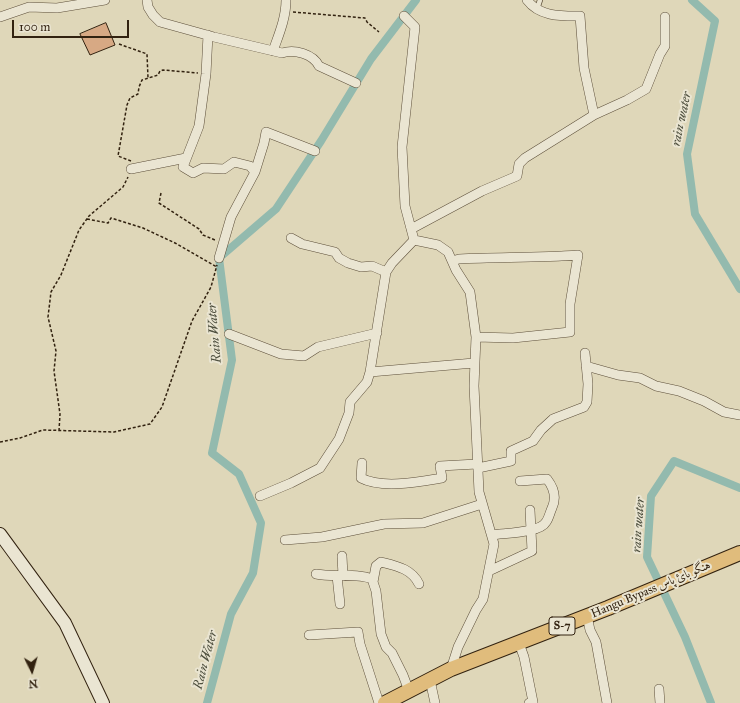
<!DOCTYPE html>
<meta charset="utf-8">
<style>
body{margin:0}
#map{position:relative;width:740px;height:703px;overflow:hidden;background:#dfd7b9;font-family:"IM FELL Great Primer",serif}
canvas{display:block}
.north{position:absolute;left:12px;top:651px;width:40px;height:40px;-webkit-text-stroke:3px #eae5d2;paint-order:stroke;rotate:175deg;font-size:11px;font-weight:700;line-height:16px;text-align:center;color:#322210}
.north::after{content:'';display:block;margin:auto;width:14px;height:18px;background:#322210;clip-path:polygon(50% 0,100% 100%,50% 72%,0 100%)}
.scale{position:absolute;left:12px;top:20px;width:117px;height:18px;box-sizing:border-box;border:2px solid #322210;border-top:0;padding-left:5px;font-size:12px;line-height:14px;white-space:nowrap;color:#322210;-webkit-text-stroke:3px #eae5d2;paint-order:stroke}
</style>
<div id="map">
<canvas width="740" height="703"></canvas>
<div class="north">N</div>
<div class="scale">100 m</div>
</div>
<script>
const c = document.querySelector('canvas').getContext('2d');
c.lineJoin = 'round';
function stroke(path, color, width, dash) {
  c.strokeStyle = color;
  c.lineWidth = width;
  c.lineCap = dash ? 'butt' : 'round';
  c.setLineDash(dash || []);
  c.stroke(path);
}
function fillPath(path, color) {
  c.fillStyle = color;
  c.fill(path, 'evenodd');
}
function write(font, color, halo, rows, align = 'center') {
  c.font = font + ' "IM FELL Great Primer",Amiri,serif';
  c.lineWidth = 4;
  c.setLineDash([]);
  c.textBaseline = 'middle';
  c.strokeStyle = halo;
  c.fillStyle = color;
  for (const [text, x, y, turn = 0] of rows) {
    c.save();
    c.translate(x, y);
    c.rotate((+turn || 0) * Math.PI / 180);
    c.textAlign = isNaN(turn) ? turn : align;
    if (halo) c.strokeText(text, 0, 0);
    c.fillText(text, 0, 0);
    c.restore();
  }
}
const canal = new Path2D(`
 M692 0 715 21 687 154 695 214 740 289
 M207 703 231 614 253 573 261 523 239 474 212 453 232 360 219 258 276 209 321 141 371 59 416 0
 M711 703 685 637 647 557 651 496 674 461 740 488`);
const building = new Path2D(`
 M106 23 115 45 90 55 80 34Z`);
const path = new Path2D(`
 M293 12 365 18 367 22 379 32
 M119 44 147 54 148 78
 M131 161 118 156 127 105 130 98 138 94 139 87 142 80 158 75 160 71 163 70 198 73
 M161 193 159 203 199 229 203 235 215 240
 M87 219 108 223 111 218 143 228 175 243 217 267
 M59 431 60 414 54 371 56 351 48 317 51 292 61 275 79 230 89 216 123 187 128 177
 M0 442 20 438 43 430 114 432 150 424 162 407 192 321 211 287 217 265`);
const lane = new Path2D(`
 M537 9 540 0`);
const street = new Path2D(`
 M147 0 148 7 153 15 160 22 214 37 282 53C295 49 313 54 319 66L356 83
 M527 0C540 17 561 16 580 16L584 68 594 115
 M404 16 415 27 402 147 405 206 414 240 438 245 448 252 456 270 470 292 476 337 474 386 479 492 494 544 483 599 476 610 458 647 451 669
 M0 17 29 7 57 8 105 0
 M208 35 206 74 199 126 183 167 193 173 203 168 224 169 234 162 250 166 255 172 231 217 219 258
 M273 51C279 34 286 18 286 0
 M131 169 186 158
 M255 172 264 143 266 132 315 151
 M411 229 482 191 517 176 519 164 525 158 594 115 627 100 646 89 660 54 665 46V17
 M291 238 302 244 335 252 339 258 348 263 361 267 372 266 386 272
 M452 261 459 259C499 257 538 258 578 255L570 304V332L513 338 476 337
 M229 334 281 354 304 356 318 347 377 333
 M586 366 618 375 640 378 656 386 679 391 704 401 724 412 740 415
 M370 372 474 363
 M362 463 361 478C382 489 418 482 442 478L440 466 477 464
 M478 468 511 461V451L533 441 541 430 553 419 584 407 587 402 588 384 585 353
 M260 496 291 483 320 468 339 439 349 413 350 402 367 382 370 372 386 272 392 263 414 240
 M492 535C505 533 540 533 546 522 549 518 550 512 552 508 557 497 554 488 547 479L520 481
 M285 540 322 537 384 524 423 523 482 504
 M342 556 343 576
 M489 571 532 551 530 510
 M316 574C337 578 353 572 373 579
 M337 576 340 604
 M587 616 590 630 596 642 607 703
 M309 635 358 632 360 644 379 703
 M519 643 524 657 533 702 529 703
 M430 680 435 703
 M659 689 660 703
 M409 691 403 675 392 653 386 647 381 634 376 591 373 582 376 566 381 562C397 566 412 569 419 584`);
const secondary = new Path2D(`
 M0 534 65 623 103 703`);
const primary = new Path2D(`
 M385 703 451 669 608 608 740 553`);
const shields = [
 [562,626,26]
];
const shieldNames = [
 ["S-7",562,626]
];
const streetNames = [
 ["Hangu Bypass ہنگو بائ پاس",651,590,-23]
];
const waterNames = [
 ["rain water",682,119,-78],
 ["Rain Water",215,333,-95],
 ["rain water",639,525,-86],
 ["Rain Water",206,660,-75]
];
stroke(canal, '#93baae', 8);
fillPath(building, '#d7a984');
stroke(building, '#322210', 1);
stroke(lane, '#5d4f3a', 6);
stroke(street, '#5d4f3a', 10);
stroke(secondary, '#322210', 14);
stroke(primary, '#322210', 16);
stroke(path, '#322210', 1.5, [3, 2]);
stroke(lane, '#eae5d2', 4.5);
stroke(street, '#eae5d2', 9);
stroke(secondary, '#eae5d2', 12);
stroke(primary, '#e0bc7c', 14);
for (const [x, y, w] of shields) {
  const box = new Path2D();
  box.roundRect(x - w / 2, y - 9, w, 18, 3);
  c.fillStyle = '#eae5d2';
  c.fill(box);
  stroke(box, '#322210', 1);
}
write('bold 11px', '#322210', null, shieldNames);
write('12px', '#322210', '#eae5d2', streetNames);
write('italic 13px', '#4f503f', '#eae5d2', waterNames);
</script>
